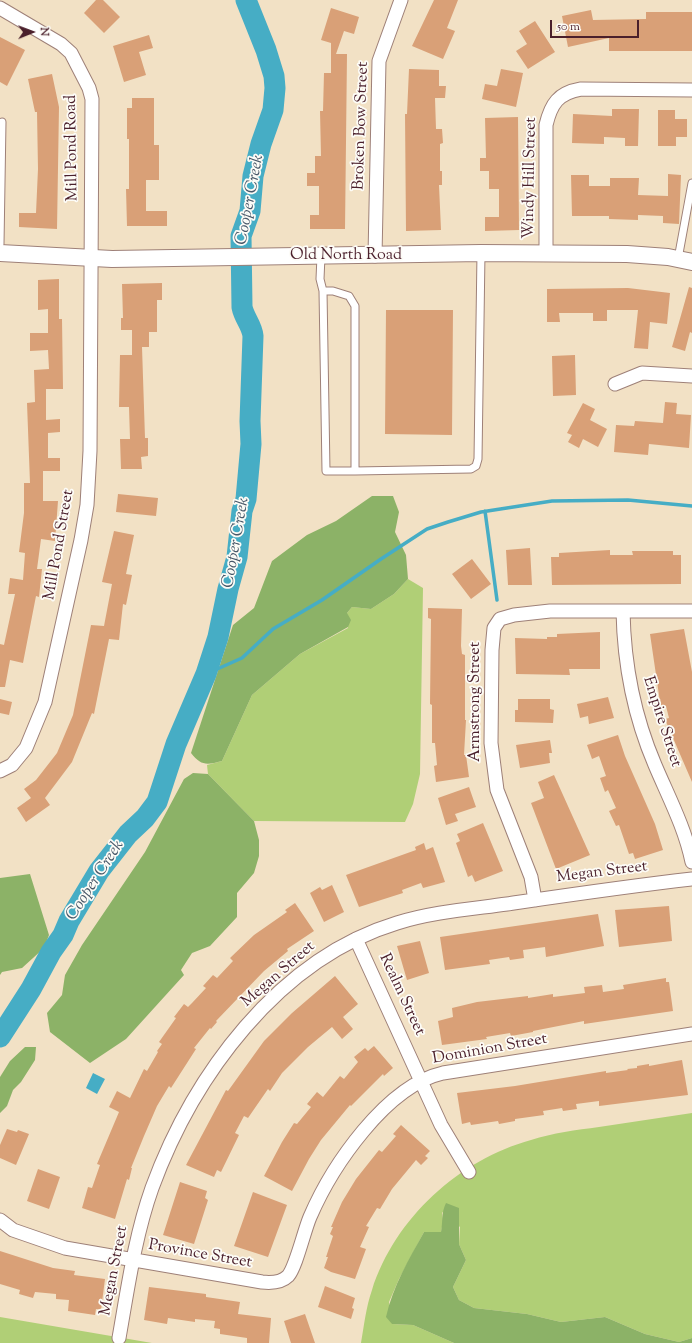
<!DOCTYPE html>
<style>
body{margin:0}
#map{position:relative;width:692px;height:1343px;overflow:hidden;background:#f2e1c5;font-family:"Sorts Mill Goudy",serif}
canvas{display:block}
.north{position:absolute;left:12px;top:12px;width:40px;height:40px;-webkit-text-stroke:3px #fdfcf7;paint-order:stroke;rotate:89deg;font-size:11px;font-weight:700;line-height:16px;text-align:center;color:#4a1f2b}
.north::after{content:'';display:block;margin:auto;width:14px;height:18px;background:#4a1f2b;clip-path:polygon(50% 0,100% 100%,50% 72%,0 100%)}
.scale{position:absolute;left:550px;top:20px;width:89px;height:18px;box-sizing:border-box;border:2px solid #4a1f2b;border-top:0;padding-left:5px;font-size:12px;line-height:14px;white-space:nowrap;color:#4a1f2b;-webkit-text-stroke:3px #fdfcf7;paint-order:stroke}
</style>
<div id="map">
<canvas width="692" height="1343"></canvas>
<div class="north">N</div>
<div class="scale">50 m</div>
</div>
<script>
const c = document.querySelector('canvas').getContext('2d');
c.lineJoin = 'round';
function fillPath(path, color) {
  c.fillStyle = color;
  c.fill(path, 'evenodd');
}
function stroke(path, color, width, dash) {
  c.strokeStyle = color;
  c.lineWidth = width;
  c.lineCap = dash ? 'butt' : 'round';
  c.setLineDash(dash || []);
  c.stroke(path);
}
function write(font, color, halo, rows, align = 'center') {
  c.font = font + ' "Sorts Mill Goudy",serif';
  c.lineWidth = 3.5;
  c.setLineDash([]);
  c.textBaseline = 'middle';
  c.strokeStyle = halo;
  c.fillStyle = color;
  for (const [text, x, y, turn = 0] of rows) {
    c.save();
    c.translate(x, y);
    c.rotate((+turn || 0) * Math.PI / 180);
    c.textAlign = isNaN(turn) ? turn : align;
    if (halo) c.strokeText(text, 0, 0);
    c.fillText(text, 0, 0);
    c.restore();
  }
}
const green = new Path2D(`
 M408 579 423 588 420 774 413 804 405 822 254 821 208 774 207 765 222 761 252 695 300 654 348 628 347 613 352 607 371 609 394 594Z
 M692 1113V1338L679 1342 645 1334 605 1317 561 1322 527 1314 474 1308 459 1300 453 1287 466 1260 459 1244 460 1227 442 1212 443 1222 441 1232H424L399 1279 389 1302 392 1324 413 1325 454 1343H361C364 1326 366 1307 372 1290 395 1218 459 1160 531 1140 553 1133 576 1130 599 1127 630 1122 661 1118 692 1113Z
 M0 1317 152 1343H0Z`);
const forest = new Path2D(`
 M372 496H393L399 512 395 532 406 555 408 579 394 594 371 609 352 607 347 613 351 620 348 627 300 654 252 695 222 761C207 765 201 766 191 753L233 625 254 608 272 561 307 535 336 521Z
 M193 773 208 774 254 821 259 840V856L254 873 237 893V917L210 946 192 953 181 970 184 975 126 1039 90 1063 50 1032 47 1013 62 995 65 975 82 945 145 852 184 779Z
 M30 874 49 935 44 948 22 968 2 972 0 975V878Z
 M25 1047H36L35 1060 21 1082 13 1090 7 1106 0 1113V1077L10 1061Z
 M446 1203 459 1208V1244L466 1260 453 1287 459 1300 474 1308 527 1314 561 1322 605 1317 645 1334 679 1342 692 1338V1343H454L413 1325 392 1324 386 1317C393 1286 409 1259 424 1232H441C443 1222 441 1213 446 1203Z`);
const water = new Path2D(`
 M93 1073 105 1079 97 1094 86 1088Z`);
const stream = new Path2D(`
 M485 511 497 600
 M206 674 242 658 273 629 322 600 381 559 427 529 448 522 481 512 552 501 628 500 692 506`);
const river = new Path2D(`
 M0 1037 31 989 51 952 63 935 69 921 99 871 128 834 145 818 157 802 176 744 206 674 218 637 228 589 237 557 242 511 246 499 251 444 250 421 253 336C252 325 244 318 242 307L241 236 250 211 253 176 261 144 273 110 275 88 274 76 266 50 246 0`);
const building = new Path2D(`
 M96 0H103L120 17 104 33 84 13Z
 M434 0H458L447 28 455 31 443 59 412 46Z
 M331 8 359 17 354 34 344 31 336 54H347L345 229H310V215H319V186H307V173H315V156H321L320 111H323L324 73H331V43L321 40Z
 M591 10 593 20 646 19V12H692V51H609V38L568 47 562 16Z
 M535 21 555 52 528 69 516 51 527 44 519 31Z
 M149 35 153 48 139 52 146 75 124 82 113 46Z
 M0 37 25 50 7 86 0 82Z
 M409 69 439 70V86H446L445 98H435L436 129H442L443 143 440 144V171H442V185H439L441 230 406 231 405 114H407Z
 M501 69 523 73 516 107 482 99 485 84 497 86Z
 M52 74 59 107 57 229 19 227V213H36L38 169 37 112H35L28 79Z
 M132 98H154V145H159V180H146V211H167V226H127L126 189H129V139H127V108H132Z
 M612 109H639L638 146H625V138L604 137V144L572 143 573 114 612 116Z
 M658 110H675V119H687V137H676V146H658Z
 M518 117 519 230 485 231V217H499V189H489V171H480V158H486L485 118Z
 M668 174 681 175 679 224 663 223V216L638 215V220L609 219V216H572L571 175H589V186H610V178H639L638 195 668 196Z
 M59 279V319H62L63 389H46V420L60 419V432L48 433V458H60V471H43V501H58L55 541 41 539 37 569H42L39 597 36 596 23 663 10 660 5 687H0V644L4 645 15 594H8L10 578 23 580 25 553 19 552 24 513V483H30L27 403 35 402 34 370 49 369 48 350 30 351V333H48V309L38 310V280Z
 M162 283V300H157V332H149V347H142L145 438H148V456L141 457 142 469H121L120 439H130L129 407H119L120 355H132V330H121V318H123L122 284Z
 M689 287 692 288V333L690 332 685 351 672 347Z
 M628 288 670 293 667 324 650 322 648 349 634 348 638 310H607V321H593V313H559L560 322H547V289Z
 M386 310H453L452 435 385 434Z
 M575 355 576 395 553 396 552 356Z
 M665 402 677 403 676 414 691 415 689 448 649 444 648 455 614 452 616 425 634 426 635 421 663 423Z
 M583 403 595 409 590 420 607 429 598 447 583 439 579 448 568 442 572 435 567 433Z
 M118 494 158 498 156 516 116 512Z
 M114 531 134 535 126 574 132 575 126 605 123 604 119 640 109 639 94 714 92 713 72 762 45 798 50 805 26 822 17 808 31 798 24 789 36 780 57 753 73 715 91 625 104 626 112 584 102 582Z
 M530 548 532 585H508L506 550Z
 M610 550V555H633L632 551H673V555H681V584L552 585 551 557H559V553Z
 M472 559 491 584 471 599 452 574Z
 M428 608 462 609 461 646 462 654 465 655V720H466L464 755H466L469 777 436 782 434 766 437 765 435 743H432V705L430 704 431 619 428 618Z
 M684 629 692 672V782L667 724 665 719 669 718 666 706 662 707 660 702 650 634Z
 M600 632V669H569L570 675 516 674 515 638 547 639V637H557V634Z
 M608 697 614 718 589 724 588 716 580 718 577 704Z
 M0 699 12 702 9 715 0 713Z
 M518 699H550V709L554 710 553 723 515 722V710H518Z
 M618 735 625 756 655 824 663 850 635 859 633 853 629 854 619 825 616 826 609 811 616 808 608 790 605 792 600 778 606 776 599 756 592 759 587 745Z
 M550 740 552 753H549L550 763 520 768 516 745Z
 M554 775 590 855 556 869 531 803 544 798 538 782Z
 M469 787 476 807 455 814 458 821 446 825 438 798Z
 M483 823 503 871 475 882 472 875 468 877 456 843 460 841 457 834Z
 M424 843 426 850 433 847 445 882 423 888 421 883 402 890 403 893 359 907 346 875 416 850 415 847Z
 M332 885 344 912 324 922 310 893 320 887 322 890Z
 M295 903 314 931 287 949 288 951 264 971 216 1021 217 1022 211 1029 210 1028 194 1048 196 1049 171 1088 169 1086 157 1106 144 1136 131 1168H132L129 1180 127 1179 115 1219 82 1208 88 1187 92 1188 100 1165 97 1164 119 1112 109 1107 117 1091 130 1098 144 1069 147 1071 158 1052 157 1051 162 1044 159 1042 176 1018 174 1017 184 1004 188 1007 192 1003 206 988 203 986 213 975 217 978 233 961 230 958 254 935 287 912 285 910Z
 M669 906 672 941 619 947 615 910Z
 M598 914 604 946 546 957 545 947 523 950 524 958 510 960 509 957 489 960 490 964 445 970 440 937Z
 M420 941 429 973 407 980 397 946Z
 M335 976 358 1004 343 1017 353 1029 342 1039 332 1027 308 1047 282 1073 270 1091 268 1089 248 1118 244 1116 235 1133 239 1135 221 1172 217 1170 214 1177 186 1165 226 1090 228 1091 264 1041 292 1013Z
 M666 978V982H669L673 1011 584 1024V1021L533 1031V1032L511 1036 510 1033 486 1037 487 1039 442 1045 438 1021 453 1017 452 1008 477 1002 528 996V998L553 994V997L585 993 584 987 602 985 603 992 624 989 623 985Z
 M374 1046 393 1068 384 1076 383 1074 351 1106 350 1105 321 1140 309 1159 292 1191 264 1176 282 1142 294 1123 297 1124 311 1107 307 1104 317 1092 323 1097 340 1076 344 1079 358 1062 354 1057 365 1048 368 1051Z
 M682 1060 688 1095 599 1106V1101L576 1104 577 1109 563 1111 562 1108 543 1111 544 1115 515 1119V1121L499 1124 498 1121 471 1125 470 1122 462 1124 457 1093 515 1086 606 1071V1073L628 1070 627 1069 637 1068V1066L649 1064V1066Z
 M401 1125 430 1151 425 1156 428 1158 421 1165 416 1160 392 1189 380 1209 377 1208 366 1226 369 1227 360 1247 366 1249 355 1279 331 1272 324 1268 328 1257H326L333 1236 330 1234 333 1227H331L342 1202 356 1179 379 1150 382 1152 396 1136 393 1134Z
 M7 1129 17 1132 18 1130 29 1134 16 1165 0 1158V1145Z
 M38 1169 60 1177 49 1209 27 1201Z
 M180 1182 207 1191 205 1198 208 1200 194 1244 163 1235Z
 M253 1192 287 1205 268 1257 234 1246Z
 M0 1251 53 1268 75 1271 74 1275 105 1279 101 1310 96 1309 95 1315 68 1311 69 1300 56 1299V1294L35 1292 33 1298 19 1294 20 1290 0 1284Z
 M325 1286 355 1298 352 1308 354 1309 351 1319 318 1307Z
 M149 1287 206 1294V1297L240 1302 238 1314 271 1318 269 1343H247V1338L220 1334V1329L214 1328 215 1321 195 1319V1322L168 1318 167 1324 144 1320Z
 M305 1314 315 1343H291L284 1321Z`);
const service = new Path2D(`
 M0 244 2 122
 M321 256 320 279 323 291H333L349 296 355 306V471L471 469 476 466 478 459 481 253
 M678 259 692 183
 M323 291 326 471H355`);
const minor = new Path2D(`
 M0 8 61 44 71 53 89 88 92 99 90 451 87 505 81 540 45 702 26 748 12 765 0 771
 M546 254V125C551 104 558 93 581 89L692 90
 M375 256 379 61 401 0
 M615 384 642 373 692 376
 M623 611C624 664 634 716 655 765 669 798 685 828 692 862
 M535 900 531 877 497 790 491 743 492 650 494 628 500 619 514 615 550 611H692
 M356 939 441 1125 469 1172
 M0 1220 13 1230 65 1248 262 1282C271 1283 281 1283 288 1276 296 1267 304 1231 310 1217 332 1166 386 1086 443 1073L692 1034
 M119 1338C128 1287 135 1236 152 1188 193 1076 278 959 397 923 432 912 471 909 507 904 569 895 630 886 692 879`);
const tertiary = new Path2D(`
 M0 253 112 259 481 253 627 254 668 257 692 262`);
const streetNames = [
 ["Broken Bow Street",362,126,-88],
 ["Mill Pond Road",73,148,-91],
 ["Windy Hill Street",531,178,-89],
 ["Old North Road",346,256],
 ["Mill Pond Street",60,545,-80],
 ["Armstrong Street",476,702,-90],
 ["Empire Street",661,722,72],
 ["Megan Street",602,873,-7],
 ["Megan Street",279,975,-41],
 ["Realm Street",401,995,65],
 ["Dominion Street",490,1050,-10],
 ["Province Street",200,1255,10],
 ["Megan Street",115,1271,-79]
];
const waterNames = [
 ["Cooper Creek",251,200,-79],
 ["Cooper Creek",237,543,-80],
 ["Cooper Creek",96,881,-57]
];
fillPath(green, '#b0cf76');
fillPath(forest, '#8cb267');
fillPath(water, '#46adc5');
stroke(stream, '#46adc5', 3.5);
stroke(river, '#46adc5', 21);
fillPath(building, '#d9a077');
stroke(service, '#9e8078', 9);
stroke(minor, '#9e8078', 15);
stroke(tertiary, '#9e8078', 18);
stroke(service, '#fff', 7);
stroke(minor, '#fff', 13);
stroke(tertiary, '#fff', 16);
write('16px', '#4a1f2b', '#fdfcf7', streetNames);
write('italic 17px', '#485869', '#fdfcf7', waterNames);
</script>
